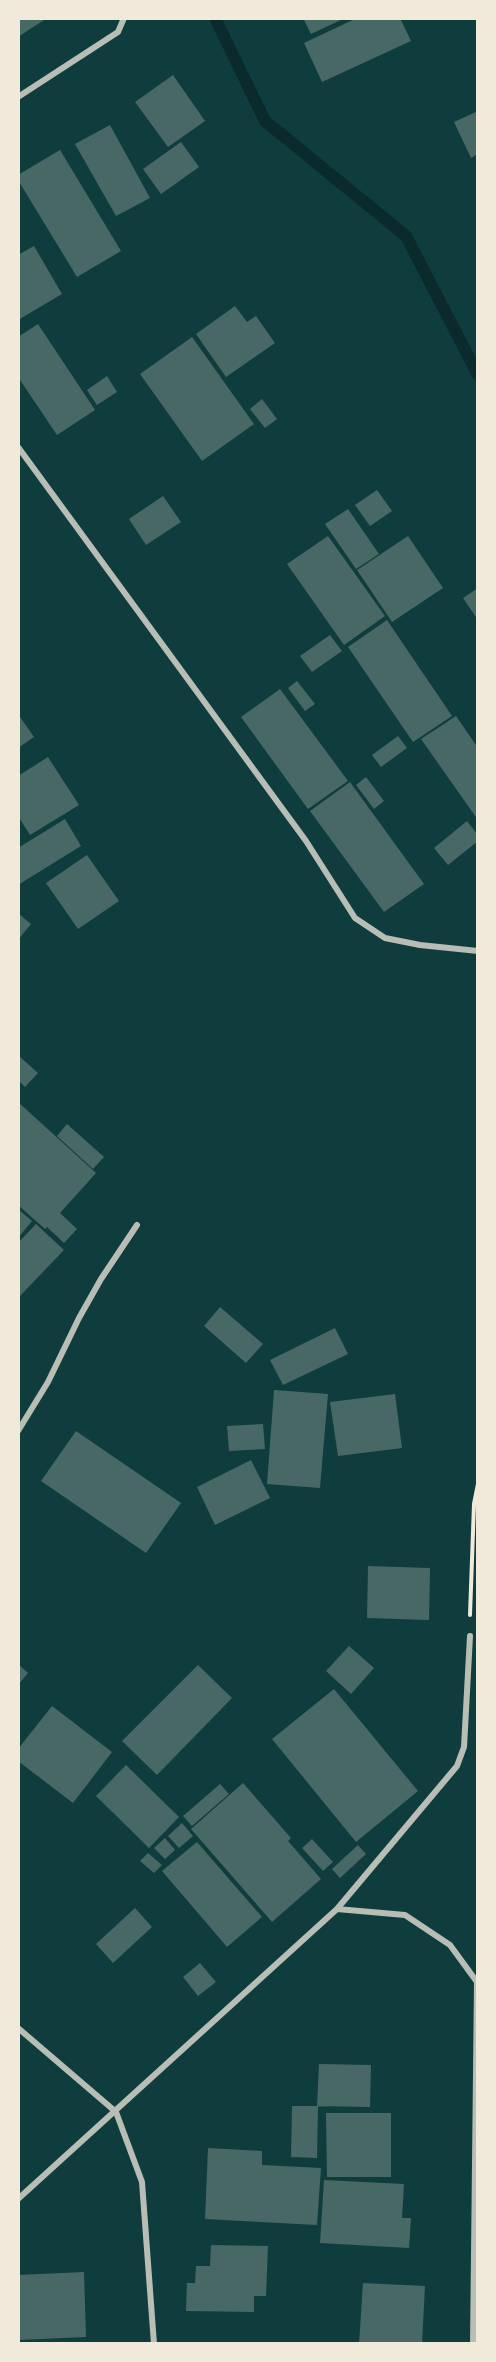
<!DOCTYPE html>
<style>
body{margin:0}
#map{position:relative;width:496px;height:2362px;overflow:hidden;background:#0f3d3e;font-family:Commissioner,sans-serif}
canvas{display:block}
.frame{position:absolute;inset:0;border:20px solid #f1e9da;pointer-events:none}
</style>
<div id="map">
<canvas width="496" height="2362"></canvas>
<div class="frame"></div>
</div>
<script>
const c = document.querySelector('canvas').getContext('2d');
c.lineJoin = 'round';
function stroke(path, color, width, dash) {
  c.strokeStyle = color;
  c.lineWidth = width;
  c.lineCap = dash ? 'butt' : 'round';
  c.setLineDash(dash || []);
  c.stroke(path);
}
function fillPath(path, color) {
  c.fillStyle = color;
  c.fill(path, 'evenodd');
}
const stream = new Path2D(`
 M215 18 265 121 406 236 478 375`);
const building = new Path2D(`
 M18 18H47L18 37Z
 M303 18H345L311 34Z
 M357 18H400L411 41 322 82 304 43Z
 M173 75 205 121 168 147 135 102Z
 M478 111V154L471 158 454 122Z
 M110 125 150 198 116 216 75 144Z
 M181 142 199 167 161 194 143 169Z
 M60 150 121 251 77 277 18 180V175Z
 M34 246 62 294 18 320V255Z
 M235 306 247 322 256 316 275 343 226 377 196 334Z
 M38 324 95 410 57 435 18 377V337Z
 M192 337 254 424 202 461 140 374Z
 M107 376 117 392 97 405 87 390Z
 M262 399 277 419 265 428 250 409Z
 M377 490 392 511 370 526 355 505Z
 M163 496 181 522 146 545 129 519Z
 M348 509 379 554 356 569 325 524Z
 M328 536 385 616 344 645 287 564Z
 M408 536 443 588 392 622 357 570Z
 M478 588V620L463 598Z
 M387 620 452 716 413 742 348 647Z
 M330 635 342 651 312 672 300 656Z
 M297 681 315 704 305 711 288 688Z
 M280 689 348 781 308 809 241 717Z
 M18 714 34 737 18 748Z
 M456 716 478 748V820L421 739Z
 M398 736 407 748 381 767 372 755Z
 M48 757 79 805 30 835 18 816V776Z
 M366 777 384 801 374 809 356 785Z
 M350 782 424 884 384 912 310 811Z
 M65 819 81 846 18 885V848Z
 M467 821 478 835V841L448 865 434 848Z
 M87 855 119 901 78 929 46 883Z
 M18 913 31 924 18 940Z
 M18 1055 38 1073 25 1087 18 1080Z
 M18 1102 96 1173 60 1213 77 1229 64 1243 47 1227 45 1229 18 1205Z
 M67 1124 104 1157 93 1169 57 1136Z
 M18 1209 32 1221 18 1238Z
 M36 1224 64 1250 18 1298V1243Z
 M220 1307 263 1344 246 1363 204 1326Z
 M335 1328 348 1354 283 1385 270 1360Z
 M274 1390 328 1394 320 1488 267 1484Z
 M395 1394 402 1448 338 1456 330 1402Z
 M263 1424 265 1449 229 1451 227 1426Z
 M76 1431 181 1503 146 1553 41 1481Z
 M251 1460 270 1498 215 1525 197 1487Z
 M368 1566 430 1568 429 1620 367 1618Z
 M349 1646 374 1668 351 1694 326 1671Z
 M18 1664 28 1673 18 1685Z
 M198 1665 232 1698 157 1775 122 1741Z
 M334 1689 418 1791 356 1842 272 1739Z
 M52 1706 112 1752 73 1803 18 1761V1749Z
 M126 1765 179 1817 149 1848 96 1796Z
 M243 1783 291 1838 288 1841 321 1879 272 1922 191 1829Z
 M220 1784 229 1794 192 1826 183 1816Z
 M182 1823 193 1836 179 1848 168 1836Z
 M165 1838 175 1850 165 1859 154 1848Z
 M312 1839 333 1862 323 1871 302 1848Z
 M197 1842 262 1917 227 1947 162 1871Z
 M358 1845 366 1854 340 1878 332 1869Z
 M148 1853 162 1865 154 1873 140 1861Z
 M135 1908 152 1927 113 1963 96 1944Z
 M200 1963 216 1982 198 1996 183 1977Z
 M319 2064 371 2065 370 2107 317 2106Z
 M292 2106H318L317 2158 291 2157Z
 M326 2113H391V2177H327Z
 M208 2148 262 2151V2165L321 2168 317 2225 205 2219Z
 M324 2180 404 2184 402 2218H411L409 2248 320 2243Z
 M211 2245 268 2246 266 2296H254V2312L186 2311 187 2283H195L196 2266H210Z
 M84 2272 86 2337 18 2340V2275Z
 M363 2283 425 2286 422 2344H359Z`);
const path = new Path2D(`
 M470 1615 474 1504 478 1484`);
const minor = new Path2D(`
 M18 97 118 32 124 18
 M18 447 306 841 355 918 385 938 420 945 478 951
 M18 1431 48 1382 79 1318 101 1279 137 1225
 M337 1909 405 1915 450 1945 477 1982 473 2344
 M18 2028 116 2112 142 2182 154 2344
 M18 2199 337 1909 457 1766 464 1747 470 1636`);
stroke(stream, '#0a2a2b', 12);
fillPath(building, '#486865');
stroke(path, '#f1e9da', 4);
stroke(minor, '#b8beb3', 6);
</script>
